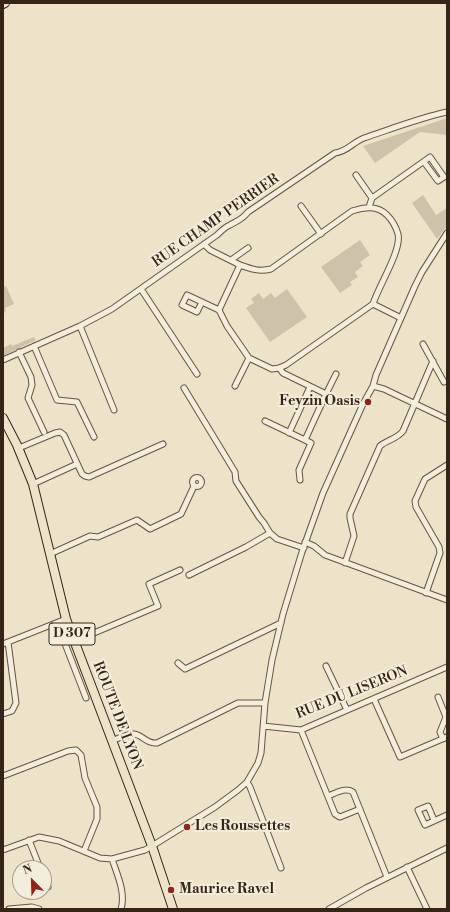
<!DOCTYPE html>
<style>
body{margin:0}
#map{position:relative;width:450px;height:912px;overflow:hidden;background:#ece3c8;font-family:"Libre Bodoni",serif}
canvas{display:block}
.frame{position:absolute;inset:0;border:4px solid #362419;pointer-events:none}
.north{position:absolute;left:12px;top:860px;width:40px;height:40px;box-sizing:border-box;background:#f3eddb;border:1px solid #a79d8d;border-radius:50%;rotate:337deg;font-size:11px;font-weight:700;line-height:16px;text-align:center;color:#362419}
.north::after{content:'';display:block;margin:auto;width:14px;height:18px;background:#8f2418;clip-path:polygon(50% 0,100% 100%,50% 72%,0 100%)}
</style>
<div id="map">
<canvas width="450" height="912"></canvas>
<div class="frame"></div>
<div class="north">N</div>
</div>
<script>
const c = document.querySelector('canvas').getContext('2d');
c.lineJoin = 'round';
function fillPath(path, color) {
  c.fillStyle = color;
  c.fill(path, 'evenodd');
}
function stroke(path, color, width, dash) {
  c.strokeStyle = color;
  c.lineWidth = width;
  c.lineCap = dash ? 'butt' : 'round';
  c.setLineDash(dash || []);
  c.stroke(path);
}
function write(font, color, halo, rows, align = 'center') {
  c.font = font + ' "Libre Bodoni",serif';
  c.lineWidth = 4;
  c.setLineDash([]);
  c.textBaseline = 'middle';
  c.strokeStyle = halo;
  c.fillStyle = color;
  for (const [text, x, y, turn = 0] of rows) {
    c.save();
    c.translate(x, y);
    c.rotate((+turn || 0) * Math.PI / 180);
    c.textAlign = isNaN(turn) ? turn : align;
    if (halo) c.strokeText(text, 0, 0);
    c.fillText(text, 0, 0);
    c.restore();
  }
}
const green = new Path2D(`
 M444 119H447V135L420 132 375 163 363 146Z
 M423 195 436 215 447 208V226L437 239 412 203Z
 M360 240 370 255 360 262 363 266 355 272 358 277 350 282 352 285 340 293 321 267Z
 M6 286 14 304 5 308 6 312 5 313 3 308V287Z
 M287 289 307 317 270 342 246 308 254 303 251 299 259 293 263 299 271 293 275 298Z
 M34 337 36 340 34 341 3 356V348L11 344 12 346Z`);
const minor = new Path2D(`
 M356 175 372 198
 M301 206 321 234
 M369 207 372 198 430 157 444 177 438 181 424 162
 M204 244 210 250 240 265
 M231 260 248 248
 M141 289 197 374
 M202 302 197 312 182 305 187 295 219 310
 M373 304 286 365 279 368 272 369 249 358 227 326 219 310 240 265C251 269 259 272 271 269L352 211C365 207 377 205 387 215 392 220 396 227 398 234 402 250 378 287 373 304L401 318
 M80 326 114 410
 M423 344 444 382
 M34 346 57 400 77 402 94 437
 M19 352 31 377 32 385 28 398 44 432
 M3 360 80 326 112 309 217 235C221 231 225 227 230 225 237 221 243 219 248 212L335 153C347 152 353 142 364 138 391 129 419 118 447 112
 M235 386 249 358
 M373 386 384 389 447 419
 M184 388 235 472 236 481 259 517 264 523 270 533 277 539 304 548
 M326 394 336 374
 M265 421 305 440 326 394 283 373 279 368
 M289 433 310 387
 M19 448 55 433 60 432 64 435 82 474 85 476 89 477 163 444
 M192.5 482a4.5 4.5 0 1 1 9 0a4.5 4.5 0 1 1-9 0Z
 M300 480 299 470 311 443 305 440
 M33 484 77 464
 M305 542 314 546 325 555 447 600
 M50 554 90 536 98 537 137 520 150 529 181 514 194 486
 M345 563 354 536 350 518V514L380 446C387 440 397 439 403 431L433 361
 M189 575 246 547 270 533
 M426 593 440 553 439 547 416 507 415 501 425 479 447 465
 M57 623 86 698
 M75 641 158 606 149 584 180 570
 M3 644 66 619
 M178 663 185 669 281 623
 M326 666 347 710
 M438 697 446 717 440 732 443 739
 M374 699 400 757 447 737
 M3 714 12 711 16 703 8 642
 M263 726 301 730 447 667
 M301 730 335 814 338 816 340 817 360 809
 M112 741C119 738 126 734 134 734 143 735 146 744 157 743L238 703H265
 M3 776 68 751 76 750 81 755 85 778 97 807V819L84 851
 M247 782 250 787 281 868
 M328 796C336 793 345 787 353 792L387 877
 M434 820 428 806 418 810 425 825 447 815
 M29 840 40 868
 M3 850 39 837 59 841 100 858 112 859 145 850 152 846 215 807 238 790 247 782 258 763 261 753 265 703 272 660 283 614 302 552 323 493 363 404 373 386 376 375 415 286 422 272 447 233
 M112 859C117 874 126 893 121 909
 M407 867 427 909
 M44 878 48 887
 M9 909 32 907 39 909
 M329 909 366 888 447 848`);
const primary = new Path2D(`
 M3 418 17 445 33 484 66 619 152 846 173 909`);
const trunk = new Path2D(`
 M3 4 5 3`);
const markers = [
 [368,402,4,"#8f2418"],
 [187,827,4,"#8f2418"],
 [171,890,4,"#8f2418"]
];
const shields = [
 [72,634,46]
];
const shieldNames = [
 ["D 307",72,634]
];
const streetNames = [
 ["RUE CHAMP PERRIER",216,221,-35],
 ["RUE DU LISERON",352,693,-22],
 ["ROUTE DE LYON",117,716,69]
];
const poiNames = [
 ["Feyzin Oasis",360,402,"right"],
 ["Les Roussettes",195,827],
 ["Maurice Ravel",179,890]
];
fillPath(green, '#cdc3aa');
stroke(minor, '#645445', 7);
stroke(primary, '#362419', 10);
stroke(trunk, '#362419', 10);
stroke(minor, '#f3eddb', 5);
stroke(primary, '#ece3c8', 8);
stroke(trunk, '#ece3c8', 8);
for (const [x, y, r, color] of markers) {
  const dot = new Path2D();
  dot.arc(x, y, r, 0, 2 * Math.PI);
  c.fillStyle = color;
  c.fill(dot);
  stroke(dot, '#f3eddb', 1.5);
}
for (const [x, y, w] of shields) {
  const box = new Path2D();
  box.roundRect(x - w / 2, y - 11, w, 22, 3);
  c.fillStyle = '#f3eddb';
  c.fill(box);
  stroke(box, '#362419', 1);
}
write('bold 13px', '#362419', null, shieldNames);
write('14px', '#362419', '#f3eddb', streetNames);
write('bold 14px', '#362419', '#f3eddb', poiNames, 'left');
</script>
